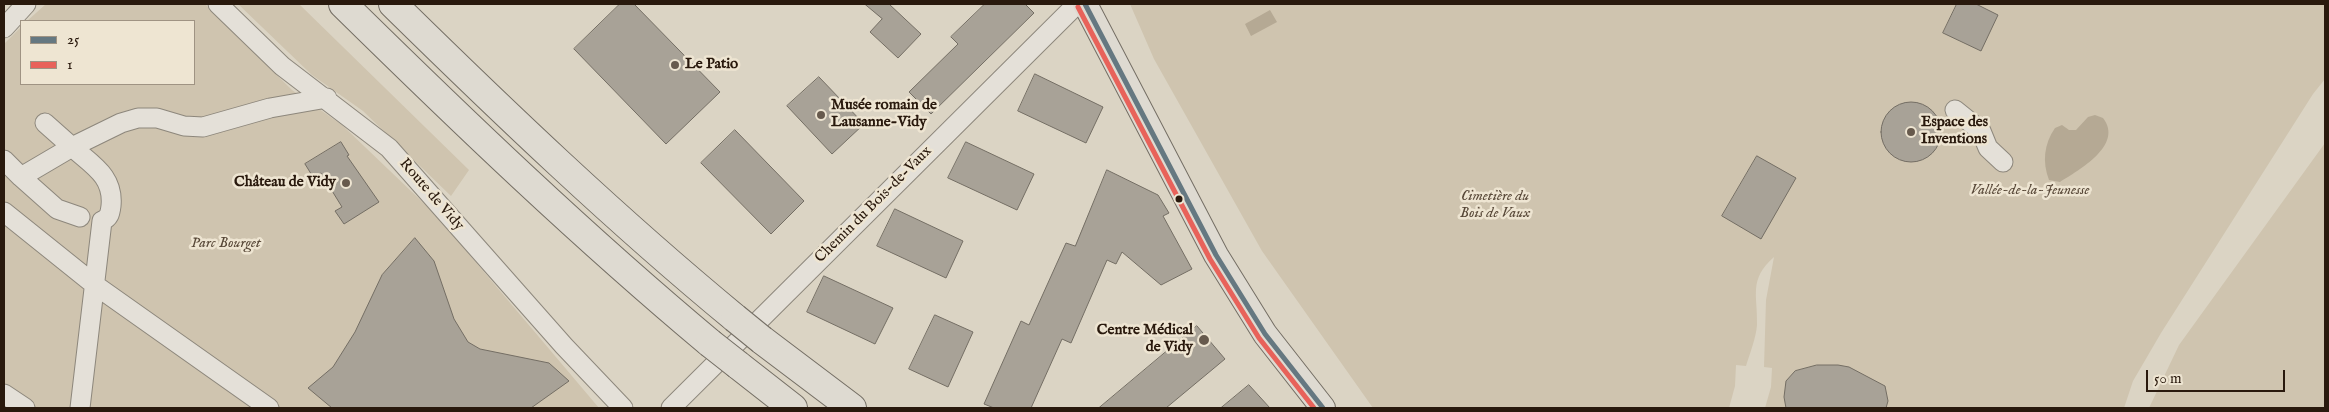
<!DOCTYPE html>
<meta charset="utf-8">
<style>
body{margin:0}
#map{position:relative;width:2329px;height:412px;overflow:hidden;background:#dbd4c4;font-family:"IM FELL English",serif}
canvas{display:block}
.frame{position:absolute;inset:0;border:5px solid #29190d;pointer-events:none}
.legend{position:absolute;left:20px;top:20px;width:175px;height:65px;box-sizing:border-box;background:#eee5d2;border:1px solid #9f9383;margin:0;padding:6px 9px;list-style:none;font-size:15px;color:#29190d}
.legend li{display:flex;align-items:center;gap:10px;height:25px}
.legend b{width:25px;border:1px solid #9f9383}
.scale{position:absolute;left:2146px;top:370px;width:139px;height:22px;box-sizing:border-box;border:2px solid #29190d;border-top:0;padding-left:6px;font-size:15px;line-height:18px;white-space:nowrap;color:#29190d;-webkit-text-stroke:4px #eee5d2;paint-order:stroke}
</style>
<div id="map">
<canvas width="2329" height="412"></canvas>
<div class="frame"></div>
<ul class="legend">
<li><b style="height:6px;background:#657881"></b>25</li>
<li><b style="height:6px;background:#e8625a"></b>1</li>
</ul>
<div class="scale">50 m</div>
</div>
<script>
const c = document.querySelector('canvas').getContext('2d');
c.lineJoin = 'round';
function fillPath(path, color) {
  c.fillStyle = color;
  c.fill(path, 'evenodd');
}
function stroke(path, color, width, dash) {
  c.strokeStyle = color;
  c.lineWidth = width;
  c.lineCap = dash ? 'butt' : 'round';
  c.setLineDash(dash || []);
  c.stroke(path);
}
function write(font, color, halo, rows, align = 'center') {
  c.font = font + ' "IM FELL English",serif';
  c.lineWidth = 5;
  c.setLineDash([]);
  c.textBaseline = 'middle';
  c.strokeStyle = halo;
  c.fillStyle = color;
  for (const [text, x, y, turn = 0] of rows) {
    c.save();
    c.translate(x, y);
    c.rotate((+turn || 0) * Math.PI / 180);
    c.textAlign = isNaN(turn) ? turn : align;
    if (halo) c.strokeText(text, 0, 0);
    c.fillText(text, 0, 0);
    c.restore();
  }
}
const green = new Path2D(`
 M46 4H205L292 90 342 125 435 214 599 408H4V44L21 27V84H194V21H27Z
 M238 4H299L469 170 451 196 363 111 312 75Z
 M1130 4H2325V79L2313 94 2161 333 2133 381 2124 408H1765L1771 387 1772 368 1764 367 1766 300 1774 257C1748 280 1758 295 1757 325 1756 338 1750 353 1746 366L1736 365 1735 386 1729 408H1373L1262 251 1154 59Z
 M2325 143V408H2149L2179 345Z`);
const water = new Path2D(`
 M1270 10 1277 22 1251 36 1245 24Z
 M2095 115 2103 118C2124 145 2079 170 2060 182L2049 180C2042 162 2044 144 2055 128L2062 125 2069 130H2076L2088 117Z`);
const building = new Path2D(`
 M620 4H634L720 92 666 144 574 49Z
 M865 4H889L921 34 898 58 870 32 882 19Z
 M985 4H1025L1034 13 931 114 909 92 958 44 951 37Z
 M1957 4H1976L1998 15 1981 51 1943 33Z
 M1035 74 1103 107 1086 143 1018 111Z
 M819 77 864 124 832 154 787 106Z
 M1881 132a30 30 0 1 1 60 0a30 30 0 1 1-60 0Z
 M735 130 804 201 771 234 701 163Z
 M341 142 349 155 347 156 379 202 344 224 335 211 342 207 321 173 313 177 305 164Z
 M966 142 1034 174 1017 210 948 178Z
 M1757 156 1796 178 1761 239 1722 216Z
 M1107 170 1158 195 1169 213 1163 216 1192 269 1161 285 1122 252 1116 264 1107 260 1071 343 1062 339 1031 408H994L984 404 1021 321 1029 325 1066 243 1075 246Z
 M895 209 963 241 946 278 877 246Z
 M415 238 434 261 454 319 468 342 480 349 549 363 569 381 531 408H332L308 388 333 367 355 332 382 275Z
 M824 276 893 308 875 344 807 312Z
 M935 315 973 332 948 387 909 369Z
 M1197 326 1225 359 1166 408H1099Z
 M1817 365H1838L1849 367 1885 386 1888 401 1886 408H1786L1784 397 1786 381 1795 371Z
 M1249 385 1270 408H1221Z`);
const minor = new Path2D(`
 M218 4 282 66 389 148 564 346 623 408
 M4 28 26 4
 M1955 110 1981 131 1988 148 2003 162
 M4 160 21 177 72 147 45 123
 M21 177 57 209 80 217
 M4 212 95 285 269 408
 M4 394 25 408
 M80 408 102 221C109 218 110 214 111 206 114 176 92 165 72 147L121 123 138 118H157L184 126 203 127 270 108 327 98
 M671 408 1077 4`);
const major = new Path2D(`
 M1085 4 1216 255 1265 334 1323 408`);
const highway = new Path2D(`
 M343 4C462 121 582 236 710 343
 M393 4C503 112 615 219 735 318
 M762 340 852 408
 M738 365 793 408`);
const highwayBridge = new Path2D(`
 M735 318 762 340
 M710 343 738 365`);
const bus1 = new Path2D(`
 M1085 4 1216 255 1265 334 1323 408`);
const bus2 = new Path2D(`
 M1078 7 1210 259 1259 338 1314 408`);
const markers = [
 [675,65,5,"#675a4d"],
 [821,115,5,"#675a4d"],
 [1911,132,5,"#675a4d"],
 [346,183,5,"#675a4d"],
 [1179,199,4.5,"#29190d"],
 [1204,340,6,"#675a4d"]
];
const poiNames = [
 ["Le Patio",685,65],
 ["Musée romain de",831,106],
 ["Lausanne-Vidy",831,123],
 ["Espace des",1921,123],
 ["Inventions",1921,140],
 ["Château de Vidy",336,183,"right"],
 ["Centre Médical",1193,331,"right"],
 ["de Vidy",1193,348,"right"]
];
const parkNames = [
 ["Vallée-de-la-Jeunesse",2030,191],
 ["Cimetière du",1495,197],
 ["Bois de Vaux",1495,214],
 ["Parc Bourget",226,244]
];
const streetNames = [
 ["Route de Vidy",431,195,49],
 ["Chemin du Bois-de-Vaux",874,205,-45]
];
fillPath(green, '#cfc4af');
fillPath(water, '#b5a994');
fillPath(building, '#a8a297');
stroke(building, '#746e64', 1);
stroke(minor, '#8d877c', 21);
stroke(major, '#746e64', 26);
stroke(highway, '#746e64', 30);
stroke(minor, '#e4e0d8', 19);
stroke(major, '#dedad1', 24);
stroke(highway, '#dedad1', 28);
stroke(highwayBridge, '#746e64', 30, []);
stroke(highwayBridge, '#dedad1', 28);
stroke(bus1, '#657881', 5);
stroke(bus2, '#e8625a', 5);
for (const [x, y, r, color] of markers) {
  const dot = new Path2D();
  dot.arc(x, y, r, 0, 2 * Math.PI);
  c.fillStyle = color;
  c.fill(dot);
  stroke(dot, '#eee5d2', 2);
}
write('bold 15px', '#29190d', '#eee5d2', poiNames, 'left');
write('italic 15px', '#584838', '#eee5d2', parkNames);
write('15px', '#29190d', '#eee5d2', streetNames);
</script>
